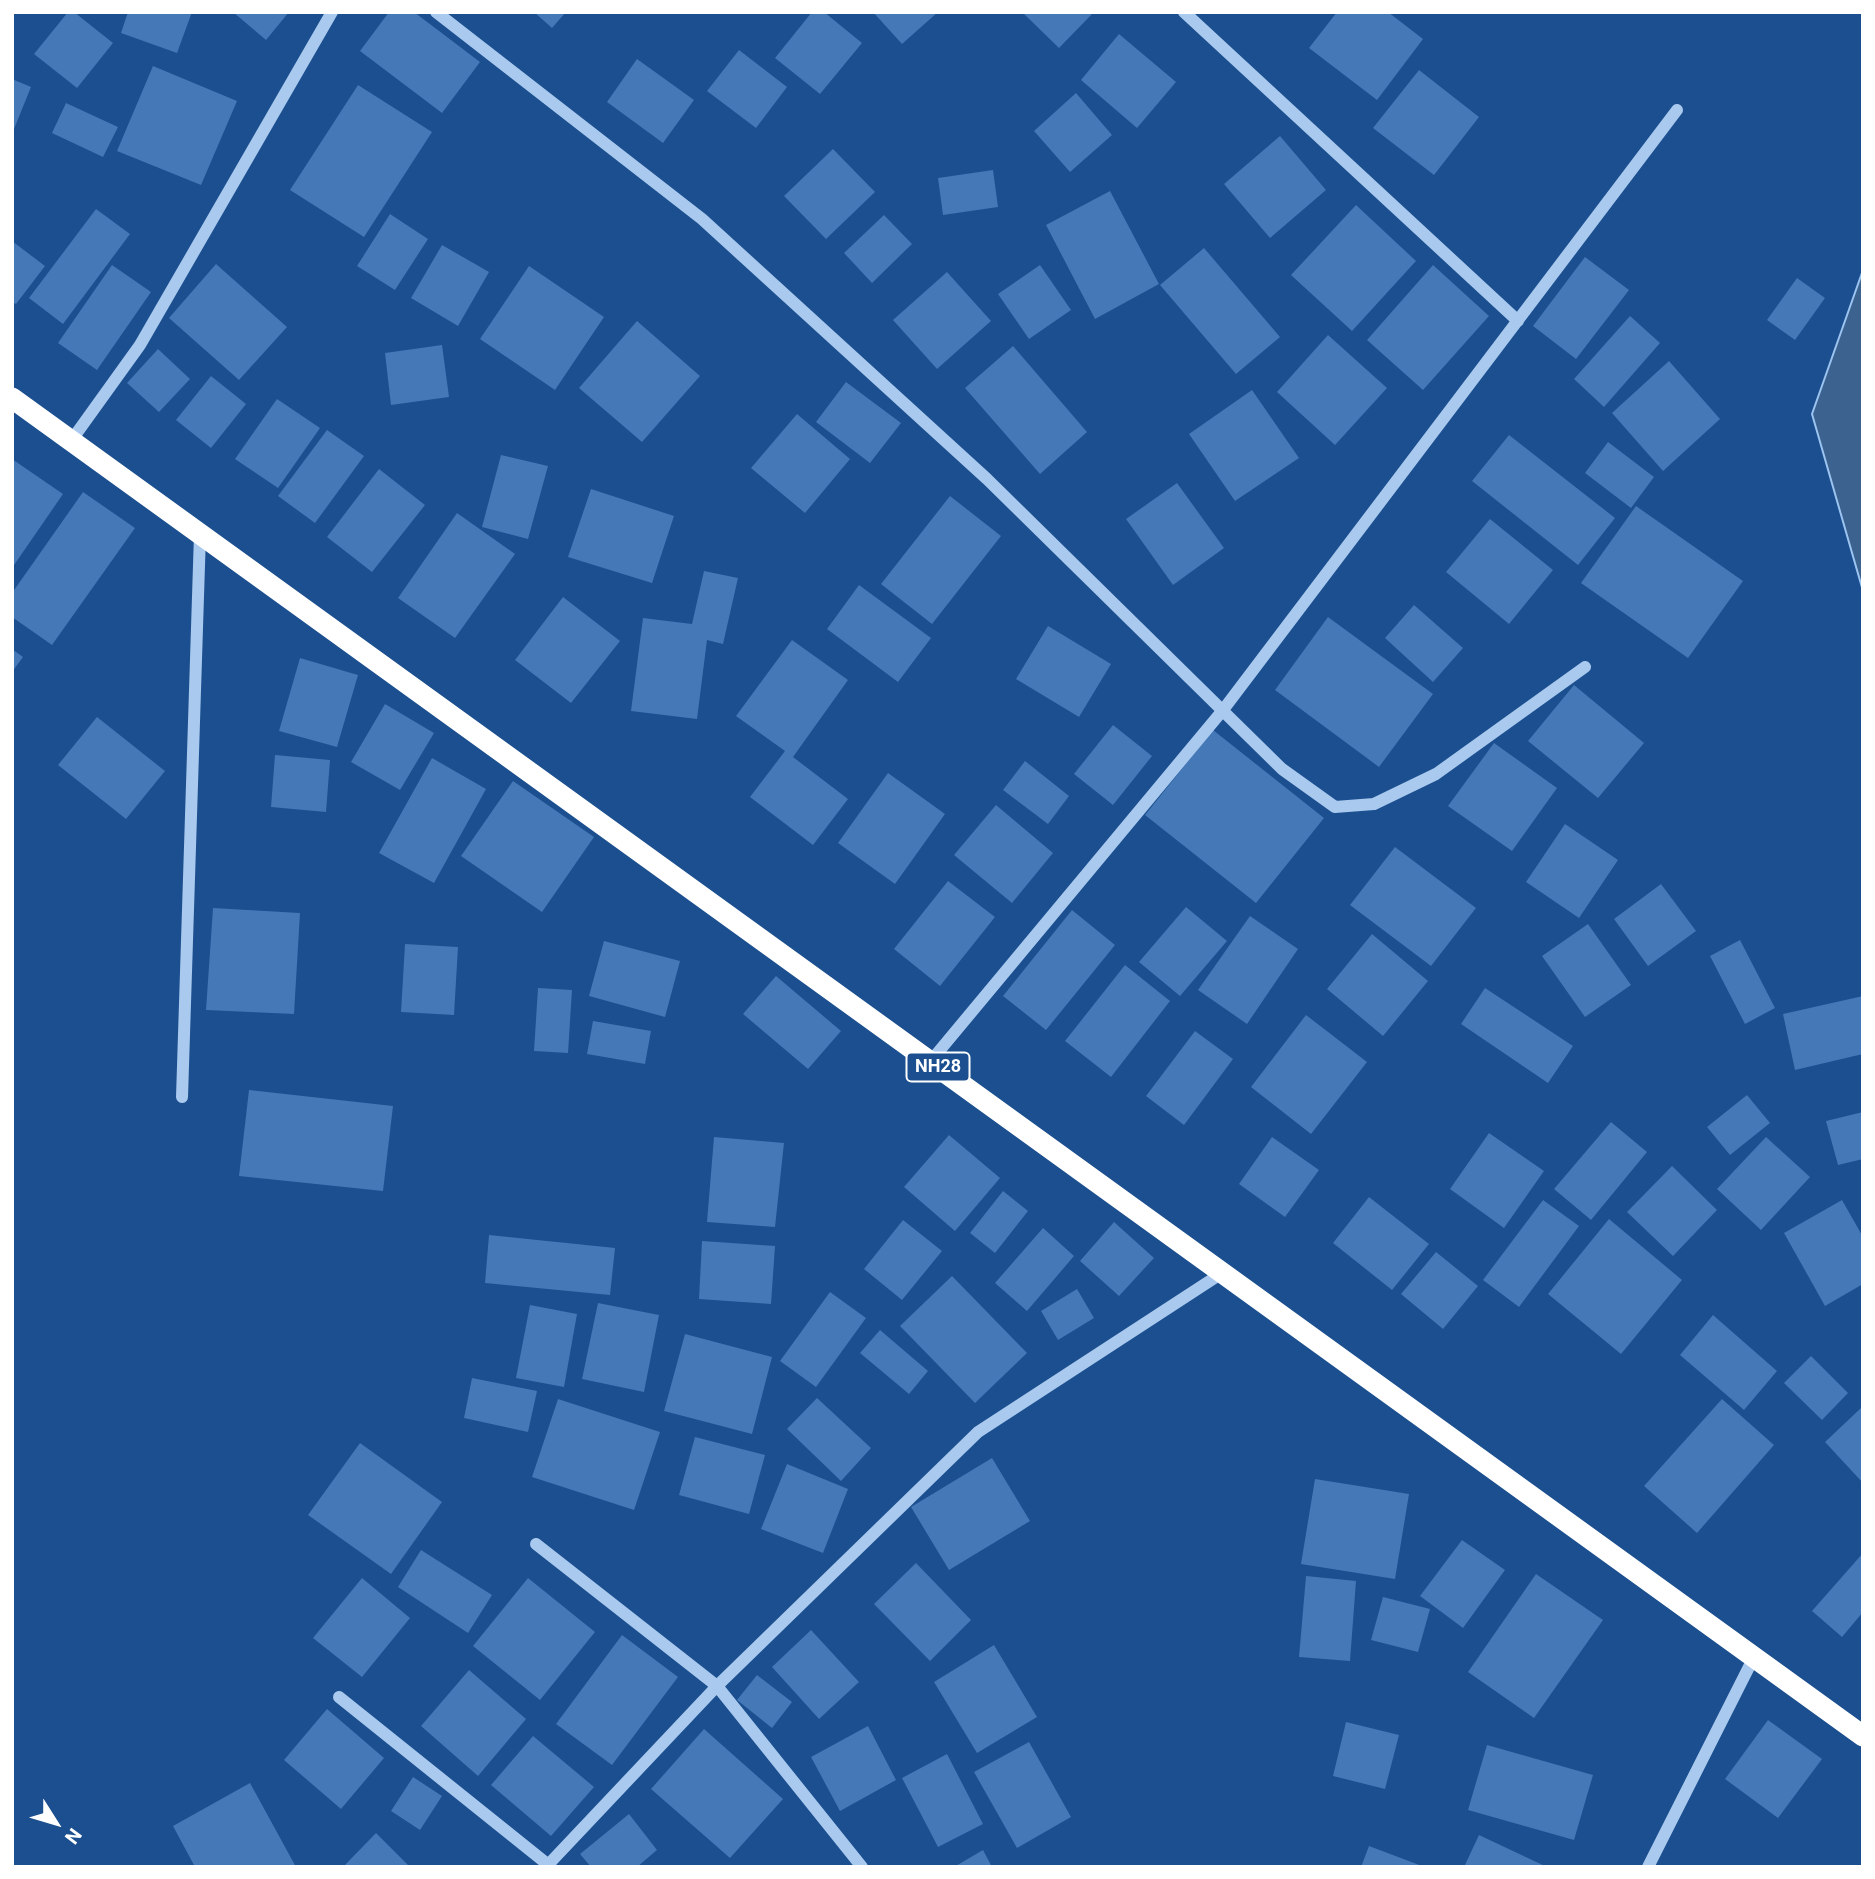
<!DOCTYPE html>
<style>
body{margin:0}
#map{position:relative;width:1875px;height:1879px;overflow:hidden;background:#1b4f8f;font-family:Roboto,sans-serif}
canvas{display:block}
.frame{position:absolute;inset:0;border:14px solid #fff;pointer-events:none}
.north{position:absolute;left:21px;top:1788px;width:70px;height:70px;-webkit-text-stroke:5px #1b4f8f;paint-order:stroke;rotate:127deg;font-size:19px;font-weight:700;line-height:28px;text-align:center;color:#fff}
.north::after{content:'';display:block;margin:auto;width:24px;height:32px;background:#fff;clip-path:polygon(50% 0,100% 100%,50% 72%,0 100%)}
</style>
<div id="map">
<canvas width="1875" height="1879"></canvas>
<div class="frame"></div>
<div class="north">N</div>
</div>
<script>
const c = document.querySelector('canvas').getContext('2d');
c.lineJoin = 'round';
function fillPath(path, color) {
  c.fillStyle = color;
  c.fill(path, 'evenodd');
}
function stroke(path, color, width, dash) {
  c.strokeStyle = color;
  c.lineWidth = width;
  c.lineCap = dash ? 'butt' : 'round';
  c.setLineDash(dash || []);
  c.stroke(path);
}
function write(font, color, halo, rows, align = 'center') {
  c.font = font + ' Roboto,sans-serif';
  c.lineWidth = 6;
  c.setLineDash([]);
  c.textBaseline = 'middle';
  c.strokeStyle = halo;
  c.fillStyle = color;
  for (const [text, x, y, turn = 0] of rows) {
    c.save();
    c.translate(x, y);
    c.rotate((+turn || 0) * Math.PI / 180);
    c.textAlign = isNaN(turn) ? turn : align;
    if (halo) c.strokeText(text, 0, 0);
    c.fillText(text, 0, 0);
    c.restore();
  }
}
const water = new Path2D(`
 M1863 270V591L1812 414Z`);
const building = new Path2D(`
 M68 12H74L113 43 77 88 34 54Z
 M128 12H192L177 53 121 33Z
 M233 12H289L266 40Z
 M389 12H414L480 62 442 113 360 51Z
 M534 12H566L552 28Z
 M812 12H824L862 43 820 94 775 58Z
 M873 12H938L902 44Z
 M1022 12H1094L1059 48Z
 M1337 12H1388L1423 39 1377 100 1309 48Z
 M1119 34 1176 82 1137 128 1081 80Z
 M739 50 787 87 756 128 707 91Z
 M637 59 694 100 663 143 607 102Z
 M153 66 237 101 201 185 117 151Z
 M1419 70 1479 117 1434 175 1373 128Z
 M12 79 31 87 12 134Z
 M358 85 432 132 364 237 290 190Z
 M1076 93 1112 135 1070 172 1034 131Z
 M66 103 118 127 103 157 52 133Z
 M1280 136 1326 190 1270 238 1224 184Z
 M833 149 875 192 826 239 784 196Z
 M993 170 998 207 943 215 938 178Z
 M1110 191 1159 284 1095 319 1046 225Z
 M1356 205 1416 261 1352 331 1291 275Z
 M96 209 130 234 63 324 29 298Z
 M390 214 428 239 395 290 357 266Z
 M884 215 912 244 872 283 844 253Z
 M12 241 45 266 16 304 12 302Z
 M442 245 489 272 458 326 411 298Z
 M1204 248 1280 337 1236 374 1160 285Z
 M1585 257 1629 290 1576 359 1533 326Z
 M216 264 287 327 239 380 169 318Z
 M112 265 151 292 97 370 58 343Z
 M1040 265 1071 310 1029 339 998 294Z
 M1433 265 1489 316 1423 390 1367 340Z
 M529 266 604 317 555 390 480 339Z
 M947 272 991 321 937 369 893 320Z
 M1797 278 1825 298 1795 340 1767 320Z
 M1630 316 1660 343 1604 407 1574 379Z
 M637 321 700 376 642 442 579 388Z
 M1328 335 1387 388 1335 445 1277 392Z
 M442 345 449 397 391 405 385 353Z
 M1013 346 1087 432 1040 474 965 388Z
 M158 349 190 379 159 412 127 383Z
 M1669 361 1720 419 1663 471 1612 413Z
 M211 376 246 404 211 448 176 420Z
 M846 382 901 423 870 463 816 422Z
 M1252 390 1299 458 1235 501 1189 434Z
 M277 399 320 428 278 488 235 459Z
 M797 414 850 459 805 513 751 468Z
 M327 430 364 456 315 523 278 496Z
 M1509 435 1615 518 1578 565 1472 481Z
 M1608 442 1654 477 1631 508 1585 473Z
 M501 455 548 466 528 539 482 527Z
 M12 459 63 494 12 568Z
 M379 469 425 505 372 572 327 537Z
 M1177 483 1224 548 1173 585 1126 519Z
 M591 489 674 516 652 583 568 557Z
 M83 492 135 528 52 645 12 617V593Z
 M950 496 1001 536 932 624 881 584Z
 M1636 506 1743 581 1688 658 1581 583Z
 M457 513 515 554 455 638 398 598Z
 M1490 519 1553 570 1509 624 1446 572Z
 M704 571 738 578 723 644 707 640 697 719 631 711 643 618 692 624Z
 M859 585 931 638 898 682 827 629Z
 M563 597 620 641 571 703 515 660Z
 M1414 605 1463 648 1433 682 1385 638Z
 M1328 617 1433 694 1379 767 1275 690Z
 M1048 626 1111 664 1079 717 1016 679Z
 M792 640 848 680 793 757 848 799 813 845 750 797 785 751 736 716Z
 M12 649 23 657 12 672Z
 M300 658 358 675 337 747 279 731Z
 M1574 685 1644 743 1598 798 1528 741Z
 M385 704 434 733 400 790 351 762Z
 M97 717 165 771 126 819 58 765Z
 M1113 725 1152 756 1113 805 1074 774Z
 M1213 730 1324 818 1256 903 1145 815Z
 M1494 743 1557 788 1512 851 1448 806Z
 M275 755 330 760 326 812 271 807Z
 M432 758 486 789 434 883 379 853Z
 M1025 761 1069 796 1048 824 1003 790Z
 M888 773 945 814 895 884 838 843Z
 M513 781 594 837 542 912 461 856Z
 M996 805 1053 853 1012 903 954 855Z
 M1565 824 1618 860 1579 918 1526 882Z
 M1395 847 1476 908 1431 966 1350 905Z
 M948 881 995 917 940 986 894 949Z
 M1661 884 1696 931 1648 966 1614 919Z
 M1186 907 1227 941 1180 996 1139 962Z
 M213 908 300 913 294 1014 206 1010Z
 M1072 910 1115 945 1046 1030 1003 996Z
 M1250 916 1298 949 1247 1024 1198 990Z
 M1588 924 1631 985 1585 1017 1542 956Z
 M1372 934 1428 981 1383 1036 1327 989Z
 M1740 940 1775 1008 1745 1024 1710 956Z
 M604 941 680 961 665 1017 589 996Z
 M405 944 458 947 454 1015 401 1012Z
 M1125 965 1170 1001 1111 1077 1065 1041Z
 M776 976 841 1031 808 1069 743 1014Z
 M538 988 572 990 568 1053 534 1051Z
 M1485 988 1573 1046 1548 1083 1461 1024Z
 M1863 996V1054L1795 1070 1783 1014Z
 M1306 1015 1367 1062 1311 1134 1251 1087Z
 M593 1021 651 1031 645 1064 587 1054Z
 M1195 1031 1233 1059 1184 1125 1146 1096Z
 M249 1090 393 1106 383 1191 239 1176Z
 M1747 1095 1770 1123 1730 1155 1707 1127Z
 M1863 1112V1159L1838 1165 1826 1121Z
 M1611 1122 1647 1152 1591 1220 1554 1189Z
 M1489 1133 1544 1171 1504 1228 1450 1189Z
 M949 1135 1000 1178 955 1231 904 1187Z
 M714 1137 784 1143 775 1227 707 1222Z
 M1272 1137 1319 1170 1285 1217 1239 1184Z
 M1766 1137 1810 1177 1761 1230 1717 1189Z
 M1672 1166 1717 1210 1673 1256 1627 1212Z
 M1003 1191 1028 1211 995 1253 970 1233Z
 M1369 1197 1429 1244 1392 1290 1333 1243Z
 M1543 1200 1579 1226 1519 1307 1483 1280Z
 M1842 1200 1863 1237V1284L1825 1306 1784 1233Z
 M1609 1219 1682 1280 1621 1354 1548 1294Z
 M903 1220 942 1251 902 1300 864 1269Z
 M1114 1222 1154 1258 1119 1296 1080 1261Z
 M1043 1228 1074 1256 1027 1311 995 1283Z
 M489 1235 615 1248 610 1295 485 1283Z
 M702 1241 775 1246 771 1304 699 1299Z
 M1436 1252 1478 1286 1443 1329 1401 1294Z
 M952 1276 1027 1353 975 1403 900 1326Z
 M1077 1289 1094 1318 1058 1340 1041 1311Z
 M830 1292 866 1318 816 1387 780 1361Z
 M598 1303 659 1315 644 1392 582 1379Z
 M530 1305 577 1314 564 1387 516 1378Z
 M1713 1315 1777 1371 1744 1410 1680 1355Z
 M880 1330 928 1371 909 1394 860 1353Z
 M685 1334 772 1357 752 1434 664 1411Z
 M1811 1356 1848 1393 1822 1420 1784 1383Z
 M472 1378 537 1391 528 1432 464 1418Z
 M817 1398 871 1448 841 1481 787 1429Z
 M558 1399 660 1432 634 1510 532 1477Z
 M1722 1399 1774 1445 1697 1533 1644 1486Z
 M1861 1408 1863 1410V1483L1825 1442Z
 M695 1437 765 1455 749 1514 679 1495Z
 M360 1443 442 1502 391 1574 308 1515Z
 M992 1458 1030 1521 949 1570 911 1507Z
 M787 1464 848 1489 823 1553 761 1529Z
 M1315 1479 1409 1494 1395 1579 1301 1564Z
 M1462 1540 1505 1570 1463 1628 1420 1596Z
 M421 1550 492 1595 468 1633 398 1587Z
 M1863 1553V1612L1842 1637 1812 1611Z
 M916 1563 971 1620 930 1661 874 1604Z
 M1536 1574 1603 1620 1534 1718 1468 1672Z
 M1306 1576 1356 1581 1350 1661 1299 1657Z
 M362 1578 410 1618 362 1677 313 1638Z
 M528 1578 595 1632 540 1700 473 1646Z
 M1383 1597 1430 1609 1418 1652 1371 1640Z
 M811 1630 859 1682 819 1719 772 1667Z
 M622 1635 678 1677 612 1765 556 1724Z
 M994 1645 1037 1717 977 1753 934 1682Z
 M469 1670 526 1719 478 1776 421 1726Z
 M757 1675 792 1702 772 1728 737 1700Z
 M327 1709 384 1758 341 1809 284 1760Z
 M1768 1720 1822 1759 1778 1818 1725 1779Z
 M1346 1722 1399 1735 1385 1789 1333 1776Z
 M868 1726 896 1780 840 1811 811 1757Z
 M704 1729 783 1799 730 1858 651 1789Z
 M533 1736 594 1787 551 1836 491 1785Z
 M1029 1742 1071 1817 1017 1848 974 1772Z
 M1487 1745 1593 1775 1574 1840 1468 1810Z
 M947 1754 983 1824 938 1847 902 1778Z
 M413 1777 442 1796 420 1830 391 1811Z
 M250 1783 296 1867H195L173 1826Z
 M629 1814 657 1850 637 1867H591L580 1854Z
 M376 1833 410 1867H343Z
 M1479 1835 1547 1867H1464Z
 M1369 1846 1422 1866V1867H1361Z
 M983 1850 992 1867H954Z`);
const minor = new Path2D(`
 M436 12 702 219 987 479 1282 769 1335 807 1374 804 1436 774 1585 667
 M1184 12 1518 321
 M71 441 140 345 332 12
 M930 1062 1223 710 1677 110
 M182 1097 200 534
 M536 1544 717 1686 862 1867
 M339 1697 551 1867
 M546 1867 717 1686 978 1432 1222 1273
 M1648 1867 1754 1657`);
const highway = new Path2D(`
 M12 398 1863 1736`);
const shields = [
 [938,1067,63]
];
const shieldNames = [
 ["NH28",938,1067]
];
fillPath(water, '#3c6290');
stroke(water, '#9cc4f0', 2);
fillPath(building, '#4478b7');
stroke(minor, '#a9c9ee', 12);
stroke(highway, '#fff', 21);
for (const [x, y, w] of shields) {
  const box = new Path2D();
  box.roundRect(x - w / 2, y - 14.5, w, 29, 5);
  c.fillStyle = '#1b4f8f';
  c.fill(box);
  stroke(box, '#fff', 2);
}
write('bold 18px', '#fff', null, shieldNames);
</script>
